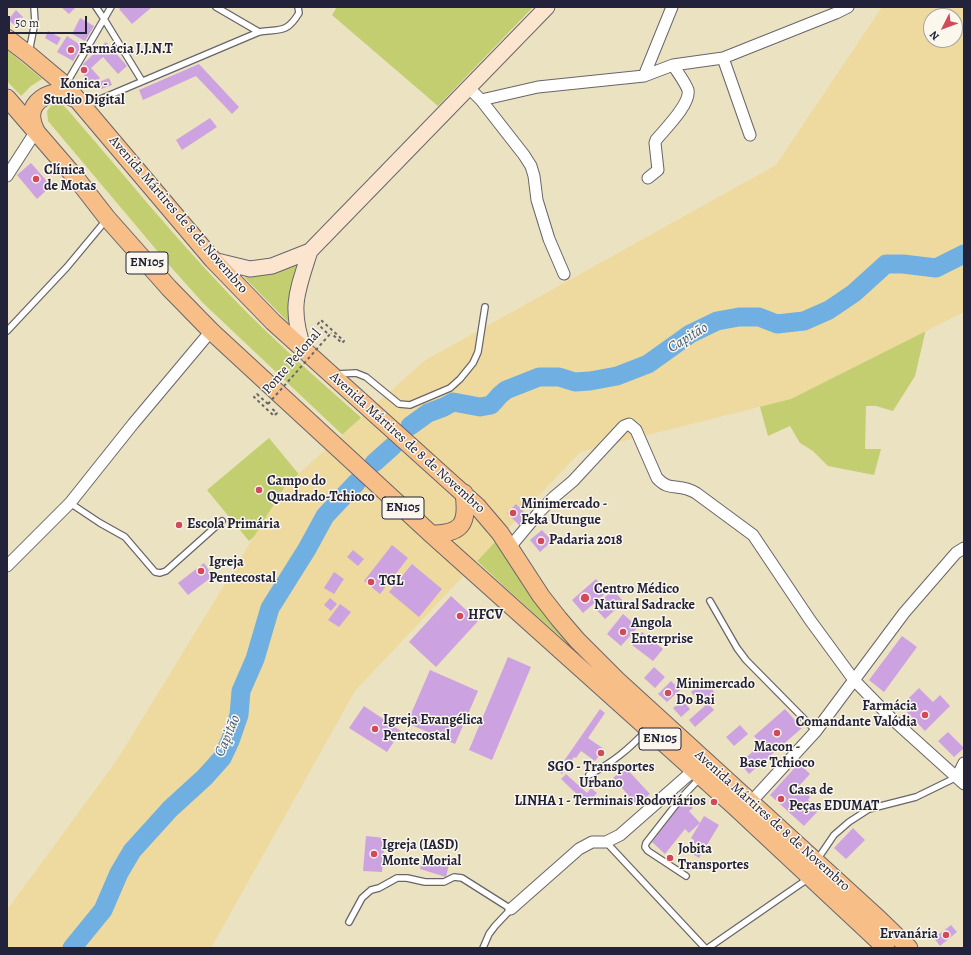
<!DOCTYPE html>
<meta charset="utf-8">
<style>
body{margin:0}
#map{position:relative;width:971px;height:955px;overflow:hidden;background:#ebe2c1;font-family:Alegreya,serif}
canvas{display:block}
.frame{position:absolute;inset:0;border:8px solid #22223b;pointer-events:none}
.north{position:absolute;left:923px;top:8px;width:40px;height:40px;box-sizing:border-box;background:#fbf7ec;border:1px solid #a4a2a5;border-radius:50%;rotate:228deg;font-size:11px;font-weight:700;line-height:16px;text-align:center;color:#22223b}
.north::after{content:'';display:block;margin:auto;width:14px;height:18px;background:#d1495b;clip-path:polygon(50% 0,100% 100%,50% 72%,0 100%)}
.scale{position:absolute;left:8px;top:16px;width:79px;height:18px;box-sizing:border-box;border:2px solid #22223b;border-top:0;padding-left:5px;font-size:12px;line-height:14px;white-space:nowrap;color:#22223b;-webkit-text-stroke:3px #fbf7ec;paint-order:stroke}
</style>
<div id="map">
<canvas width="971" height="955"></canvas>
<div class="frame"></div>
<div class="north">N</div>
<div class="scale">50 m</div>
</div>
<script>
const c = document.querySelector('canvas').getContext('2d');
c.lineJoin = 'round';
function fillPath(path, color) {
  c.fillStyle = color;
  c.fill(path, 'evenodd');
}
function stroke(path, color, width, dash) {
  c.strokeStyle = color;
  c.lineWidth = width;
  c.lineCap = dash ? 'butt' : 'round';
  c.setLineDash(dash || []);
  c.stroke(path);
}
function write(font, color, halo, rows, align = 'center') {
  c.font = font + ' Alegreya,serif';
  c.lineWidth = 3;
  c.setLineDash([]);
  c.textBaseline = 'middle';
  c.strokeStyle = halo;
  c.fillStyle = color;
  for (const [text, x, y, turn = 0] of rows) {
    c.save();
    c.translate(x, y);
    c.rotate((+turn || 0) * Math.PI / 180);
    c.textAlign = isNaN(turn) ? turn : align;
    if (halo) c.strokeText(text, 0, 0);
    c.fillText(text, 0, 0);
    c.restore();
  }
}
const green = new Path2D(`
 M337 7H533L438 106 332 15Z
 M7 50 29 68 42 79 31 86 21 96 7 81Z
 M53 103 62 104 67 109C120 170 171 233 226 291 281 349 342 400 401 453L366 457 203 303 170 266 48 121 47 111Z
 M302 260C291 283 287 298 290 324L244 277C268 276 281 272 302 260Z
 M926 329 915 376 893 411 876 406H866L865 449H881L874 475 828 466 813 451 800 443 790 426 768 436 754 385Z
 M269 438 311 489 249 541 207 490Z
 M487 529 530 595 545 616 575 650 507 589 457 542Z`);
const sand = new Path2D(`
 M882 7H964V312L791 399 580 452 355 691 211 948H7V910L117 760 285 486 424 361 776 165ZM931 16H955V40H931Z`);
const river = new Path2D(`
 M410 426 428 413 444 407 453 402 480 407 491 405 500 395 506 390 539 377H559L575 382 590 381 617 376 648 364 690 334 717 321 739 317H759L777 324 804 321 829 310 854 293 886 264H903L936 268 964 254
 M374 463 393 446
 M72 948 103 910 119 873 132 851 170 809 205 777 222 758 230 741 239 715 241 691 255 659 270 608 307 549 325 516 357 482`);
const building = new Path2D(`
 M61 7H76L69 14Z
 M122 7H152L132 24 119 9Z
 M16 10 23 17 16 26 8 20Z
 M80 18 94 26 85 41 72 34Z
 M48 31 61 38 57 45 45 38Z
 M67 36 82 46 73 61 57 52Z
 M106 42 127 66 118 74 103 57 91 68 100 78 93 85 78 69Z
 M199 64 239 107 232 114 196 76 143 100 139 90Z
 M109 78 112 85 101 89 99 82Z
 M210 118 217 127 182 150 176 140Z
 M31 163 51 186 37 199 17 175Z
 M516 504 530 518 521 527 507 513Z
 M542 530 552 541 540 552 530 540Z
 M392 545 408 558 380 594 364 581Z
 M353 550 364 559 358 566 347 557Z
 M204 563 213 576 188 595 178 583Z
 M412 564 442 589 419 617 389 592Z
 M334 572 344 579 334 594 324 588Z
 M596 579 607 592 583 613 572 600Z
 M613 590 624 602 605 619 594 607Z
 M451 596 478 621 436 667 409 642Z
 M330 598 337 604 331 611 324 605Z
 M340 604 351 612 339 627 328 620Z
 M623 614 638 627 621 646 607 634Z
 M642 632 663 649 653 661 632 645Z
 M902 636 917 647 884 692 869 680Z
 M508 657 531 667 492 760 469 750Z
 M654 667 665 677 655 688 644 678Z
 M430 670 478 691 455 744 407 723Z
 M705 680 715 693 701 704 691 692Z
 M671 681 680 690 667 702 658 694Z
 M919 688 933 702 940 695 950 706 925 731 901 706Z
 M682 700 690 709 681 717 673 708Z
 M708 703 714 710 695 727 689 720Z
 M364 706 401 731 387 752 349 728Z
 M600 709 605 713 588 738 604 749 595 761 581 751 576 758 574 757 562 774 557 771Z
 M785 709 802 728 749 774 740 763 761 744 754 736Z
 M740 725 748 734 734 746 726 737Z
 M948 732 964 748 954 757 938 741Z
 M799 763 810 774 799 786 810 797 808 800 819 810 804 826 770 795Z
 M625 767 650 794 637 805 613 778Z
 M566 774 587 793 591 788 597 793 587 804 561 779Z
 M685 799 693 808 689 811 700 823 689 833 685 829 665 854 652 842Z
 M704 816 719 825 699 858 686 850 690 843 697 847 698 845 693 842 694 840 691 838Z
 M853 828 865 840 846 859 834 848Z
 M366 836 385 838 382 872 363 871Z
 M423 857 449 864 446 877 420 869Z
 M951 925 957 932 940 946 934 938Z`);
const path = new Path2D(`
 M327 333 318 324 321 320 344 341 342 343 331 333
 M268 404 257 394 254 397 274 416 277 413 270 407`);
const lane = new Path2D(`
 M96 7 104 19 142 81
 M216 7 259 32
 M29 52 35 22 34 7
 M66 84 111 7
 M84 106 259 32C281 29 287 33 299 13L298 7
 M7 331 67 267 107 219
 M337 374 356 373 366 377 399 404 410 405 450 388 460 379 473 363 478 352 485 307
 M70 503 100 523 125 537 155 572 160 573 166 571 222 521
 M710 601 737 648 746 660 816 731
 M589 775C613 762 628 750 647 730
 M606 842 705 948
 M817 860 834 835 849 822 869 809 916 797 957 777
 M686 876 648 851 645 847 646 843 682 797 700 778
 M349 922 362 898 371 890 379 888 397 878H407L425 882H444L454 877 462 878 511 909 495 926 489 934 483 948
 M708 948 809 878`);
const street = new Path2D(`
 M723 58 750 135
 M644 76 672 7
 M469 88 481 100 538 87 644 76 673 65 723 58 836 13 848 7
 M481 100 524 155 531 166 534 176 537 200 549 239 564 274
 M7 176 36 131
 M648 178 658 170 655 143 656 140C664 130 691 104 688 90 685 82 678 73 673 65
 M510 547 541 510 554 497 573 481 624 426 629 424 636 430 657 478C668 490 674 485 687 489 690 490 693 491 696 493L753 535 810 620 854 680 891 718 964 784
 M7 566 70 503 133 424 211 331
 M957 777 964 763
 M750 803 816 731 904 613 956 553 964 548
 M511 909 579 849 592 842H606L620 835 694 770`);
const secondary = new Path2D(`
 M213 260 250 269 272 266 310 251 547 7
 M304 350C289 307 297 292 310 251`);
const primary = new Path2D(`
 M7 38 28 54 65 85 213 260 273 322 477 506 500 533 541 596 559 619 577 640 617 680 879 919 909 948
 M7 98 76 178 107 218 169 288 211 331 431 534 734 806 886 948
 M36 131C33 125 31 119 32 113 33 102 47 93 57 93 65 94 72 97 78 100
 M431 534C463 534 468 523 464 493`);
const pathBridge = new Path2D(`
 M268 404 331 333`);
const markers = [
 [71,50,4,"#d1495b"],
 [84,70,4,"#d1495b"],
 [36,179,4,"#d1495b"],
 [259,490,4,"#d1495b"],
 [513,513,4,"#d1495b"],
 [179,525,4,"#d1495b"],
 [541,541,4,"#d1495b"],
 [201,571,4,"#d1495b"],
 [371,582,4,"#d1495b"],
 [585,598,5,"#d1495b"],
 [460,616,4,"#d1495b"],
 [623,632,4,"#d1495b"],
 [668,693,4,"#d1495b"],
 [925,715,4,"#d1495b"],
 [375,729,4,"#d1495b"],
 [777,733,4,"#d1495b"],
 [601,753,4,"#d1495b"],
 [781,799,4,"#d1495b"],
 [714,802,4,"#d1495b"],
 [374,854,4,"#d1495b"],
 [670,858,4,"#d1495b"],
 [946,935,4,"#d1495b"]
];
const shields = [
 [147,263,42],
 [403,508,42],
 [660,739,42]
];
const shieldNames = [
 ["EN105",147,263],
 ["EN105",403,508],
 ["EN105",660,739]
];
const poiNames = [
 ["Farmácia J.J.N.T",79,50],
 ["Konica -",84,85,"center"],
 ["Studio Digital",84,101,"center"],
 ["Clínica",44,171],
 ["de Motas",44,187],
 ["Campo do",267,482],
 ["Quadrado-Tchioco",267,498],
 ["Minimercado -",521,505],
 ["Feka Utungue",521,521],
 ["Escola Primária",187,525],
 ["Padaria 2018",549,541],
 ["Igreja",209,563],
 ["Pentecostal",209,579],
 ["TGL",379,582],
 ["Centro Médico",594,590],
 ["Natural Sadracke",594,606],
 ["HFCV",468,616],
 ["Angola",631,624],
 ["Enterprise",631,640],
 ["Minimercado",676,685],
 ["Do Bai",676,701],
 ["Farmácia",917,707,"right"],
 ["Comandante Valódia",917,723,"right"],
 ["Igreja Evangélica",383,721],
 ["Pentecostal",383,737],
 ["Macon -",777,748,"center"],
 ["Base Tchioco",777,764,"center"],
 ["SGO - Transportes",601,768,"center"],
 ["Urbano",601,784,"center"],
 ["Casa de",789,791],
 ["Peças EDUMAT",789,807],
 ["LINHA 1 - Terminais Rodoviários",706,802,"right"],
 ["Igreja (IASD)",382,846],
 ["Monte Morial",382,862],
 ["Jobita",678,850],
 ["Transportes",678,866],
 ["Ervanária",938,935,"right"]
];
const streetNames = [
 ["Avenida Mártires de 8 de Novembro",178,215,49],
 ["Ponte Pedonal",292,362,-49],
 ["Avenida Mártires de 8 de Novembro",407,443,42],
 ["Avenida Mártires de 8 de Novembro",772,821,42]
];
const waterNames = [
 ["Capitão",688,338,-31],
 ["Capitão",228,736,-67]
];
fillPath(green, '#c2ce70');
fillPath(sand, '#eeda9e');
stroke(river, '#6fafe2', 19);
fillPath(building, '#cda2e1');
stroke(lane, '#68656a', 8);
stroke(street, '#68656a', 13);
stroke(secondary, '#68656a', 17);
stroke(primary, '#68656a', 19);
stroke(path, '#68656a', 2, [3, 3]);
stroke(lane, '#fff', 5.5);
stroke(street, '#fff', 11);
stroke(secondary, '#fce5cf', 15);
stroke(primary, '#f7be88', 17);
stroke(pathBridge, '#68656a', 2, [3, 3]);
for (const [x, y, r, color] of markers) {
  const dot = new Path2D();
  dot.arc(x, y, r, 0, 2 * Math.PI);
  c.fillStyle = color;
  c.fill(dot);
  stroke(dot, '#fbf7ec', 1.5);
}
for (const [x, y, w] of shields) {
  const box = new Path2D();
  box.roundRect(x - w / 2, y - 11, w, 22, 3);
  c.fillStyle = '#fbf7ec';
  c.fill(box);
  stroke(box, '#22223b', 1);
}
write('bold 13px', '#22223b', null, shieldNames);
write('bold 14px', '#22223b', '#fbf7ec', poiNames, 'left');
write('14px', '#22223b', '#fbf7ec', streetNames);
write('italic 15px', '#415a7e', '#fbf7ec', waterNames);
</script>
